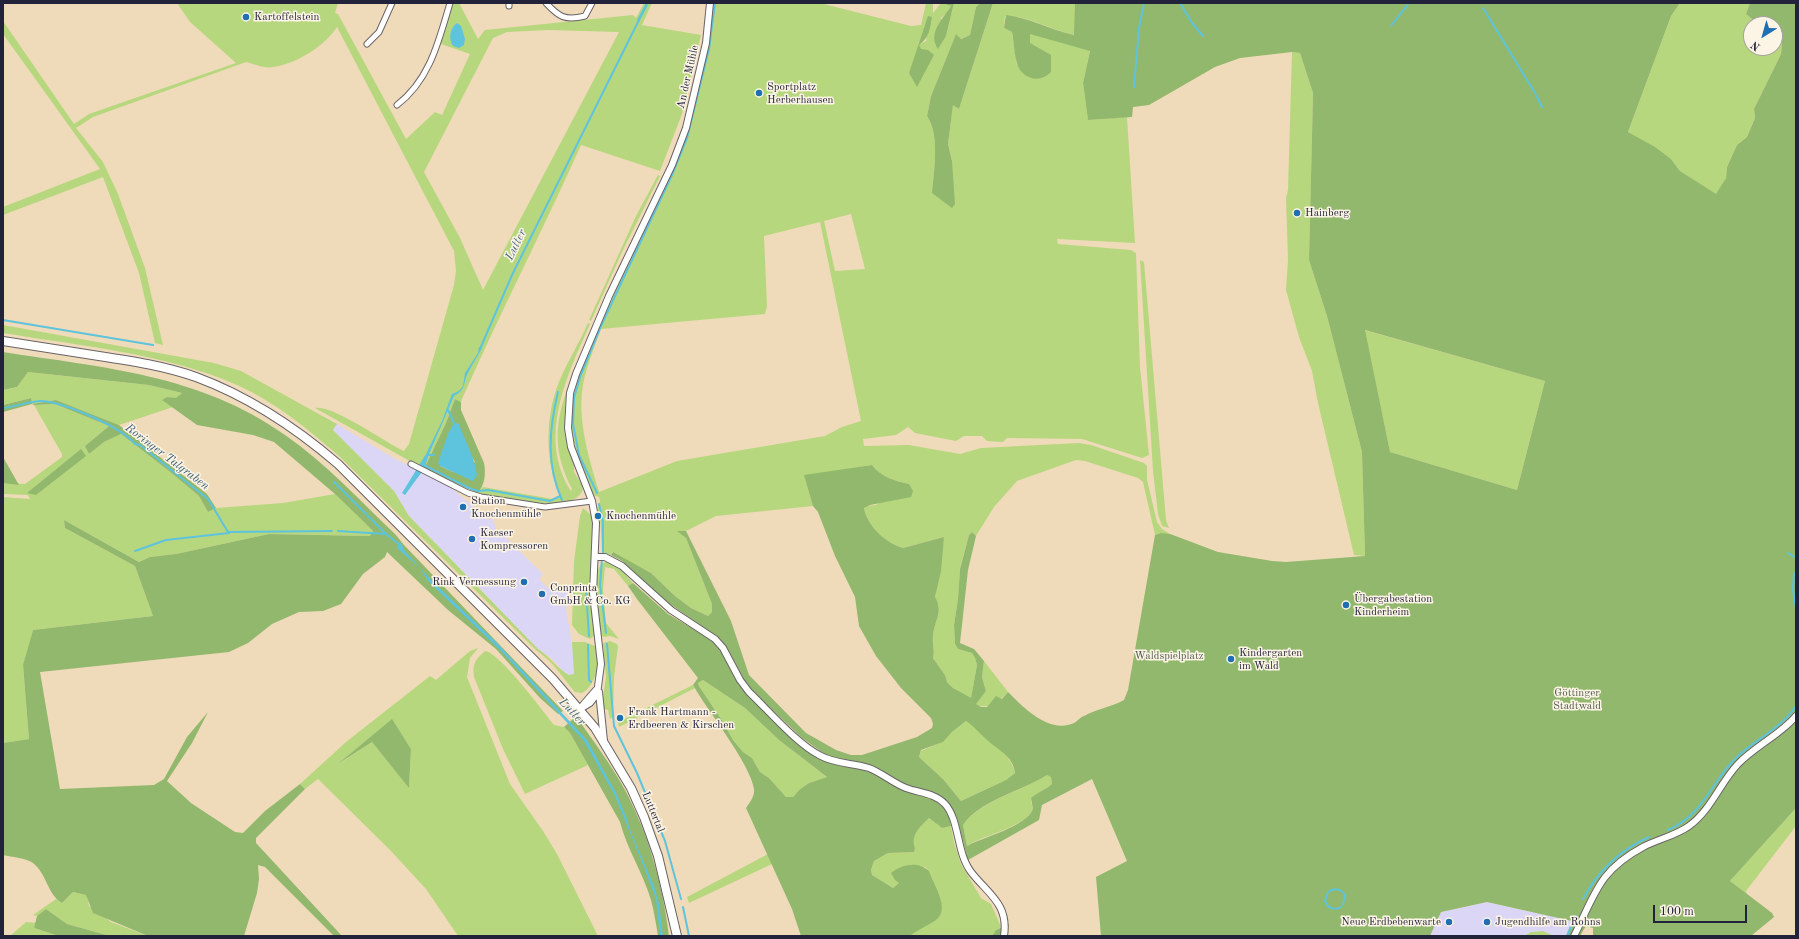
<!DOCTYPE html>
<meta charset="utf-8">
<style>
body{margin:0}
#map{position:relative;width:1799px;height:939px;overflow:hidden;background:#efdbb9;font-family:"Old Standard TT",serif}
canvas{display:block}
.frame{position:absolute;inset:0;border:4px solid #22223b;pointer-events:none}
.north{position:absolute;left:1743px;top:16px;width:40px;height:40px;box-sizing:border-box;background:#fcf5e5;border:1px solid #a5a1a1;border-radius:50%;rotate:217deg;font-size:11px;font-weight:700;line-height:16px;text-align:center;color:#22223b}
.north::after{content:'';display:block;margin:auto;width:14px;height:18px;background:#1f6fb2;clip-path:polygon(50% 0,100% 100%,50% 72%,0 100%)}
.scale{position:absolute;left:1653px;top:905px;width:94px;height:18px;box-sizing:border-box;border:2px solid #22223b;border-top:0;padding-left:5px;font-size:12px;line-height:14px;white-space:nowrap;color:#22223b;-webkit-text-stroke:3px #fcf5e5;paint-order:stroke}
</style>
<div id="map">
<canvas width="1799" height="939"></canvas>
<div class="frame"></div>
<div class="north">N</div>
<div class="scale">100 m</div>
</div>
<script>
const c = document.querySelector('canvas').getContext('2d');
c.lineJoin = 'round';
function fillPath(path, color) {
  c.fillStyle = color;
  c.fill(path, 'evenodd');
}
function stroke(path, color, width, dash) {
  c.strokeStyle = color;
  c.lineWidth = width;
  c.lineCap = dash ? 'butt' : 'round';
  c.setLineDash(dash || []);
  c.stroke(path);
}
function write(font, color, halo, rows, align = 'center') {
  c.font = font + ' "Old Standard TT",serif';
  c.lineWidth = 3;
  c.setLineDash([]);
  c.textBaseline = 'middle';
  c.strokeStyle = halo;
  c.fillStyle = color;
  for (const [text, x, y, turn = 0] of rows) {
    c.save();
    c.translate(x, y);
    c.rotate((+turn || 0) * Math.PI / 180);
    c.textAlign = isNaN(turn) ? turn : align;
    if (halo) c.strokeText(text, 0, 0);
    c.fillText(text, 0, 0);
    c.restore();
  }
}
const built = new Path2D(`
 M337 424 392 457 452 488 487 519H493L498 538 502 534 540 571 543 574 539 579 550 590 568 591 566 609 573 649 574 674 569 675 564 672 551 658 538 649 409 516 394 491 332 430Z
 M1487 902 1573 921 1566 936H1430L1441 912Z`);
const green = new Path2D(`
 M177 3H338L335 13 338 14 406 139 435 112 442 115 470 54 441 44 453 3H459L478 39 485 30 633 15 636 18 644 3H652L642 25 701 35 682 114 660 171 581 145C543 230 500 313 462 399L461 402 455 399 446 423 424 469 315 408C332 404 386 443 404 451L409 444 454 285 456 271 454 251 337 27C325 46 296 64 273 67 265 69 254 64 246 62L93 117 76 128 103 162 118 194 145 268 163 345 155 343 139 273 103 177 3 215V207L100 169 3 34V21L74 124 89 114 236 63 190 22ZM548 30 619 32 483 290 460 238 424 172 493 38 507 32Z
 M713 3H820L911 26 921 25 926 3H933V13L941 3 951 6 947 13 941 18 946 36 954 3H980L976 7 970 35 960 39 956 35 954 39 931 96 927 116C940 135 934 171 932 193L952 161 948 144 953 104 959 109 993 3H1075V35C1051 30 1029 16 1005 16L1004 28 1012 32 1017 65 1030 43V33L1090 50 1083 83 1088 120 1127 117 1135 243 1057 239 1058 244 1131 250 1136 253 1140 367 1149 455 1142 458 1082 439 1007 438 1003 442 987 441 982 436H964L956 441 915 433 908 427 896 435 863 439 864 446 909 445 960 454 981 448 1079 443 1091 445 1144 463 1147 466V480L1157 522 1162 529 1170 534 1205 548 1161 533 1155 535 1143 482 1138 478 1085 461 1076 460 1017 481 994 507 976 536 972 532 969 535 960 568 958 599 954 625 955 644 958 649 972 653 975 658 977 665 971 699 953 688 947 682 945 675 933 658C935 650 932 644 933 636 934 621 944 612 935 598L944 537 903 548C887 544 867 526 864 508L866 506 876 505 909 484C895 481 881 477 872 465L805 476 813 506 716 516 686 531H678L686 538 712 604V612L708 616 691 608 675 596 651 573 612 552 611 555 604 553 602 550 600 515H598V507L600 501 599 497 593 495C584 472 572 448 571 423 571 390 585 360 598 330 623 269 652 211 681 151L688 128 709 42ZM929 16 926 41 920 44H919ZM851 214 865 269 835 271 824 221ZM820 222 861 421 842 427 825 436 677 461 599 492C588 454 574 412 586 372 590 357 596 343 601 329L765 314 767 306 764 236Z
 M1680 3H1750L1746 14 1758 24H1751V48H1775V38L1782 43 1781 54 1754 109 1755 118 1747 137 1737 145 1727 167 1726 178 1716 195 1680 171 1671 159 1628 132 1671 16Z
 M1292 52 1300 53 1313 93 1309 260 1327 316 1362 452 1365 556 1354 555 1318 403 1312 371 1299 337 1286 290 1288 260 1286 198 1288 190Z
 M658 175 660 176 622 252 591 321 589 320 636 216Z
 M1140 260 1144 262 1166 520 1169 528 1162 526 1158 514 1153 471Z
 M588 323 590 324C567 375 537 438 571 491L572 489C553 452 554 425 568 387L565 404V433L574 465V472L583 486C582 518 497 496 478 493L483 487 553 499 560 496C546 465 545 423 556 390 564 367 578 346 588 323Z
 M3 325 214 363 241 371 337 424 333 430 394 491 409 516 538 649C549 656 559 670 569 675L574 674 572 642H585L595 646C602 659 596 686 582 693L575 692C561 676 556 664 537 651L339 456C308 429 275 402 237 385 164 353 81 346 3 333Z
 M1364 330 1545 381 1517 490 1390 452Z
 M28 372 149 385 182 393 176 399 167 397 163 400 173 407 119 425 56 400 32 404 30 398 3 405V390L17 387Z
 M55 404 109 426 85 446 89 454 104 442 121 434 169 471 199 496 208 512 216 508 283 503 335 494 373 531 370 536 269 534 176 554 150 557 139 562 64 520 65 528 135 566 153 616 33 630 23 666 29 739 3 743V497L30 499 28 495 3 494V483L25 484 62 457V454L34 405Z
 M583 508 591 515 594 527 590 584 594 633V636L590 639 579 634 572 625 574 561 580 516Z
 M606 562 617 565 633 583 628 586 614 569 605 567 603 590 606 623 619 639 610 636 603 637 600 632C599 618 588 566 606 562Z
 M610 641 617 644 618 647 614 677 613 717 610 719 608 710 603 708 602 704 606 677 603 643Z
 M478 648 470 658 467 677 510 784 543 831 557 854 598 936H458L426 889 390 850 318 779 305 789 300 784 346 742 430 676 436 680 470 651ZM392 720 411 749 409 787 372 742 339 764Z
 M485 651C499 652 543 711 554 725L564 727 570 733 588 765 525 794 503 749 474 677C472 664 475 660 485 651Z
 M984 661 1008 692C1000 701 987 711 975 704L986 691 982 677Z
 M703 680 745 708 779 740 827 777 809 783 799 790 793 797H786L769 778 760 772 752 758 743 752 733 740 723 722 699 686 698 683Z
 M693 685 695 688 619 727 618 722Z
 M966 721C981 729 1013 756 1015 773L1006 780 961 801 943 779 919 757 921 751 942 742 952 732Z
 M1047 775 1051 776 1052 784C1043 792 1039 790 1031 801L1033 809C1026 827 983 835 967 846L963 825C981 800 1022 791 1047 775Z
 M1796 808V826L1746 891 1747 894 1730 881Z
 M929 818 942 828 951 826 954 843 961 864 981 898 991 904 1001 927 996 930 992 936H910L915 931 937 919 929 871 925 867 907 865 899 883 893 888 872 875 871 870 874 861 888 853 914 852C916 847 913 845 913 839 914 831 924 823 929 818Z
 M768 854 772 864 689 903 687 897Z
 M73 892 87 895 89 906 111 922 148 936H110L67 924 46 909 37 916 33 915 56 899 62 903Z
 M26 922 36 923 34 928 59 936H10Z
 M1543 931 1554 936H1524L1531 932Z`);
const forest = new Path2D(`
 M941 3H954L946 36 938 49C927 33 943 19 951 6Z
 M980 3H993L959 109 953 105 948 144 952 161 955 204 952 208 932 193C934 171 940 135 927 116L931 96 954 39 956 34 961 39 970 35 976 7Z
 M1075 3H1680L1671 16 1628 132 1655 147 1671 159 1680 171 1716 194 1726 178 1727 167 1737 145 1747 137 1755 118 1754 109 1781 54 1782 43 1775 38V24H1758L1746 14 1750 3H1796V808L1730 881 1772 913 1774 917 1751 936H1593V928L1586 926 1580 936H1566L1572 921 1487 902 1441 912 1430 936H1101L1096 877 1127 861 1092 779 1042 805 1039 820 968 860 957 818 952 807 941 797 907 785 875 767 827 756 801 737 751 690C739 674 733 654 720 639L667 602 622 561 611 555 613 552 651 573 675 596 691 608 708 616 712 612V604L686 538 677 531H686L731 621 749 675 806 733 836 750 851 755H862L917 737 932 728 933 724 931 718 901 688 876 656 859 626 855 597 835 556 818 512 813 506 804 475 872 465C881 477 895 481 909 484L913 491 911 497 870 505 864 508C867 526 887 544 903 548L944 537 941 571 935 597C944 612 934 621 933 636 932 644 935 650 933 658L945 675 947 682 953 688 971 698 977 665 975 658 972 653 958 649 955 644 954 625 958 599 960 569 969 535 972 532 976 536 968 570 960 643 974 649 984 661 982 677 986 691 976 704 981 707H987L996 696 1002 699 1008 692C1024 708 1049 734 1074 723 1078 721 1080 717 1084 716 1097 709 1111 707 1124 700L1128 690 1155 535 1161 533 1170 534 1218 552 1272 561 1286 562 1365 556 1362 452 1327 316 1309 260 1313 93 1300 53 1292 52 1240 58 1215 67 1149 105 1133 107 1132 117 1088 120 1083 83 1090 51 1030 34V43L1051 55V72C1040 84 1021 79 1017 63 1014 53 1014 42 1012 32L1004 28 1006 15C1030 18 1051 30 1074 35ZM1365 330 1545 381 1517 490 1390 452ZM966 721C974 726 978 732 985 738 997 750 1013 755 1015 773L1006 780 961 801 943 779 919 757 921 750 943 742 952 732ZM1047 775 1051 777 1052 784C1045 790 1038 792 1031 798L1033 809C1026 827 983 837 967 846L963 825C980 800 1022 791 1047 775Z
 M928 16 932 17C930 29 929 38 919 45L921 49 928 50 934 55 917 87 909 73Z
 M3 352C104 368 199 374 285 435 326 463 360 501 396 535L404 545 563 711 558 714 540 698 496 649 448 610 387 552 385 557 363 574 341 604 323 611 299 612 272 624 248 643 229 652 40 672 60 789 154 785 164 779 187 737 208 712 192 743 167 781 191 803 235 832 243 833 265 811 300 784 305 789 256 838V843L342 936H334L265 867 258 865 259 879 257 893 244 936H148L93 913 86 895 73 892 62 903C47 894 47 874 33 863 26 858 12 857 3 855V743L29 739 23 665 33 630 153 616 135 566 65 528 64 520 139 562 150 557 176 554 269 534 370 536 373 531 335 494 274 442 253 435 197 425 162 400 167 397 176 398 182 393 149 385 28 372 17 387 3 390Z
 M31 398 32 404 56 400 119 425 207 494 216 508 208 512 199 496 169 471 121 434 104 442 89 454 85 446 109 426 55 404 34 405 32 404 3 412V405Z
 M455 399 461 402V410L484 463C486 474 485 484 478 493L424 469 446 423ZM470 454 475 462 453 472 440 466Z
 M81 449 86 456 36 495 27 493Z
 M3 457 19 485 3 483Z
 M633 583 668 614 710 639 723 654 739 685 748 695 813 755 831 763 870 772 903 790 934 800 944 808 949 816 951 826 942 828 929 818C920 827 910 835 915 848L914 852 888 853 874 861 871 870 872 875 893 888 899 883 895 880 891 873C902 864 918 861 929 871 933 884 951 909 936 920 928 926 918 929 910 936H801L792 909 746 808C750 802 755 796 754 789 750 763 707 710 693 685L698 678 637 599 628 586ZM703 680 745 708 779 740 827 777 809 783 799 790 793 797H786L769 778 760 772 752 758 743 752 733 740 723 722 699 686 698 683Z
 M392 719 411 749 409 788 372 742 338 764Z
 M573 719H578C594 742 612 766 625 790 649 835 663 886 669 936H658C656 924 654 911 651 900 643 873 627 849 620 822L570 733 564 727Z
 M46 909 67 924 110 936H59L34 928 37 916Z
 M1009 924 1007 936H992L996 930Z`);
const water = new Path2D(`
 M646 3H649L639 22 637 20Z
 M457 23 461 26 465 39 464 45 459 48 453 46C448 38 450 28 457 23Z
 M479 347 482 348C478 356 472 364 468 373 463 383 466 390 454 396L429 454 424 469 405 495 402 493 426 454 442 421 452 394 459 391 463 386 465 373 478 353Z
 M454 423 459 424C465 441 475 458 477 475L473 481 440 466 438 463 448 434Z
 M397 543H401L404 550 430 579 497 643 587 740 617 795 627 819 630 830 654 886 659 904 663 936H660L656 899 642 862 615 796 584 741 502 652 428 581 420 568 397 548Z`);
const stream = new Path2D(`
 M1180 3 1192 23 1203 36
 M1483 8 1535 93
 M1391 26 1409 3
 M1134 87 1139 28 1144 3
 M1536 95 1542 107
 M3 320 153 345
 M480 349 512 275 639 20
 M558 392C549 429 546 465 562 500
 M3 408C16 407 28 401 42 401 65 403 120 426 135 444L140 445 208 499 228 532 332 531
 M448 410 454 423
 M427 455H434
 M424 465 469 488 478 491 488 490 550 501 560 496
 M334 482 386 534
 M597 493 579 455 573 424 574 398 580 377 601 326 672 175 687 138 709 49 715 3
 M599 504 603 522V555
 M338 531 386 534 399 544
 M135 551 166 540 229 533
 M1788 553 1796 558
 M602 559 600 585 606 633
 M1794 573 1793 590 1796 608
 M586 589 589 636
 M607 644 614 726 637 773 665 841 681 899
 M588 645 589 680 591 682
 M1668 830C1704 815 1711 781 1738 756 1757 739 1782 727 1796 706
 M1583 899C1598 871 1620 850 1649 837
 M683 907 689 936
 M1341 907C1334 911 1328 908 1325 901L1328 892C1334 887 1341 889 1345 895L1343 905
 M1567 936 1576 916`);
const minor = new Path2D(`
 M509 3V6
 M546 3C559 17 565 21 585 16L592 3
 M367 44 379 32 392 3
 M397 105C430 80 439 40 450 3
 M411 464 468 493 481 497 545 507 592 501`);
const tertiary = new Path2D(`
 M595 557H605L622 566 671 610 715 639 723 648 740 680 749 692C769 711 797 744 821 756 836 764 853 763 869 768 882 773 893 783 906 788 919 793 935 793 945 804 960 821 956 852 971 872 988 894 1009 904 1004 936
 M599 692 604 741
 M583 705 596 690
 M580 709 590 703 597 694 601 664 593 594 596 523 592 501 571 447 568 428 570 393 576 374 609 296 672 165 686 128 706 43 710 3
 M1574 936C1595 895 1598 871 1643 847 1658 839 1675 836 1689 826 1711 810 1720 783 1738 764 1755 746 1780 735 1796 716`);
const primary = new Path2D(`
 M3 341C35 346 67 351 99 356 132 361 165 366 196 377 250 397 295 427 338 464L553 679 595 728 631 788 644 817 658 856 677 936`);
const markers = [
 [246,17,4,"#1f6fb2"],
 [759,93,4,"#1f6fb2"],
 [1297,213,4,"#1f6fb2"],
 [463,507,4,"#1f6fb2"],
 [598,516,4,"#1f6fb2"],
 [472,539,4,"#1f6fb2"],
 [524,582,4,"#1f6fb2"],
 [542,594,4,"#1f6fb2"],
 [1346,605,4,"#1f6fb2"],
 [1231,659,4,"#1f6fb2"],
 [620,718,4,"#1f6fb2"],
 [1449,922,4,"#1f6fb2"],
 [1487,922,4,"#1f6fb2"]
];
const poiNames = [
 ["Kartoffelstein",254,17],
 ["Sportplatz",767,87],
 ["Herberhausen",767,100],
 ["Hainberg",1305,213],
 ["Station",471,501],
 ["Knochenmühle",471,514],
 ["Knochenmühle",606,516],
 ["Kaeser",480,533],
 ["Kompressoren",480,546],
 ["Rink Vermessung",516,582,"right"],
 ["Conprinta",550,588],
 ["GmbH & Co. KG",550,601],
 ["Übergabestation",1354,599],
 ["Kinderheim",1354,612],
 ["Kindergarten",1239,653],
 ["im Wald",1239,666],
 ["Frank Hartmann -",628,712],
 ["Erdbeeren & Kirschen",628,725],
 ["Neue Erdbebenwarte",1441,922,"right"],
 ["Jugendhilfe am Rohns",1495,922]
];
const streetNames = [
 ["An der Mühle",688,77,-77],
 ["Luttertal",653,812,68]
];
const parkNames = [
 ["Waldspielplatz",1169,656],
 ["Göttinger",1577,693],
 ["Stadtwald",1577,706]
];
const waterNames = [
 ["Lutter",516,245,-64],
 ["Roringer Talgraben",167,457,37],
 ["Lutter",572,712,47]
];
fillPath(built, '#dcd6f6');
fillPath(green, '#b7d77e');
fillPath(forest, '#91b86d');
fillPath(water, '#5ec3dc');
stroke(stream, '#5ec3dc', 2);
stroke(minor, '#6a6367', 7);
stroke(tertiary, '#6a6367', 8);
stroke(primary, '#6a6367', 10);
stroke(minor, '#fff', 5);
stroke(tertiary, '#fff', 6);
stroke(primary, '#fff', 8);
for (const [x, y, r, color] of markers) {
  const dot = new Path2D();
  dot.arc(x, y, r, 0, 2 * Math.PI);
  c.fillStyle = color;
  c.fill(dot);
  stroke(dot, '#fcf5e5', 1.5);
}
write('11px', '#22223b', '#fcf5e5', poiNames, 'left');
write('11px', '#22223b', '#fcf5e5', streetNames);
write('11px', '#4f584f', '#fcf5e5', parkNames);
write('italic 12px', '#375a73', '#fcf5e5', waterNames);
</script>
